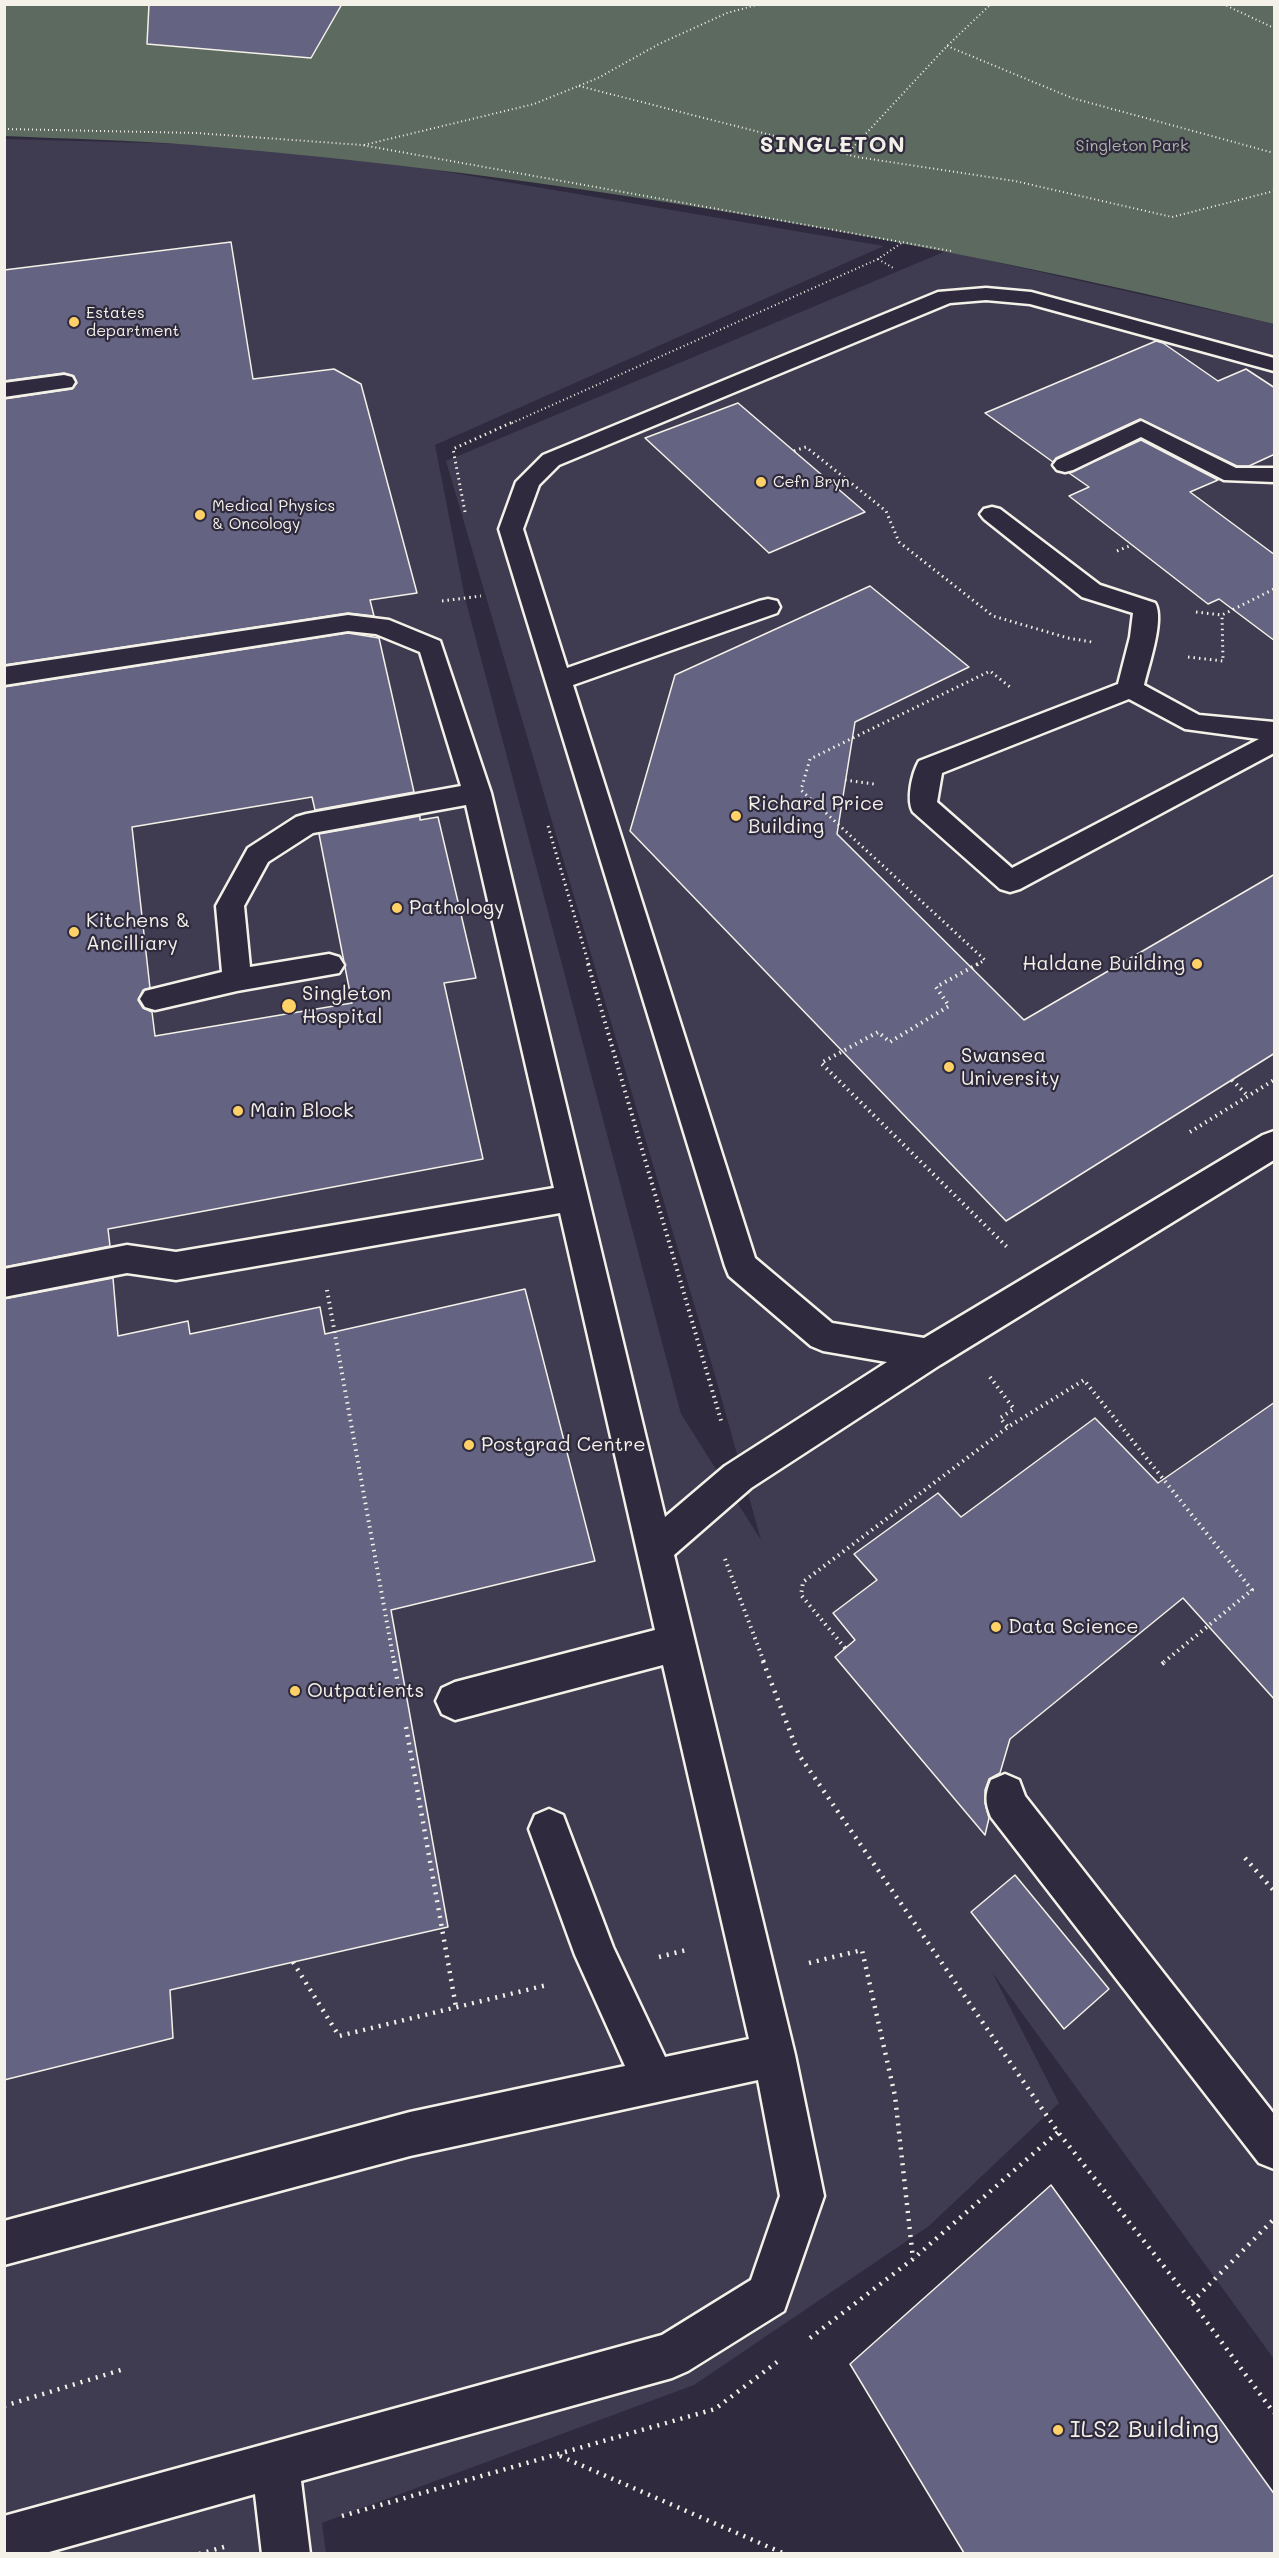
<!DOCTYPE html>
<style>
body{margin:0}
#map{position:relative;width:1279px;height:2558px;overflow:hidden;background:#2f2a3d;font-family:Mali,sans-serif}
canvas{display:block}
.frame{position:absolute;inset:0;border:6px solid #f4f1e8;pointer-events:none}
</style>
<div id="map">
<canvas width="1279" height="2558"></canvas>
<div class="frame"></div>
</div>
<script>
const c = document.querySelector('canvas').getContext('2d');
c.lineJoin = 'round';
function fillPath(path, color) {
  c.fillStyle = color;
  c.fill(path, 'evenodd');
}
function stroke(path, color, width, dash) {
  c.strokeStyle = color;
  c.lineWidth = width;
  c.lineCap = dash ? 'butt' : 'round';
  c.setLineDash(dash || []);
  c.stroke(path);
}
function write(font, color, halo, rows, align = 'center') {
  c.font = font + ' Mali,sans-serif';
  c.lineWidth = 4.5;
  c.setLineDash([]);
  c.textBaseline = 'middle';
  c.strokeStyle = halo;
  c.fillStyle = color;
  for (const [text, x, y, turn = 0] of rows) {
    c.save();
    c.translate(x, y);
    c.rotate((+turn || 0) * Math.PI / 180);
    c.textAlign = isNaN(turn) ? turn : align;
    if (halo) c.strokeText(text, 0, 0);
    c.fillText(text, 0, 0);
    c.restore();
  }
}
const built = new Path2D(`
 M5 139 187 144 365 158 884 246 435 445 465 598 681 1414 761 1540 716 1379 446 461 946 251 1274 324V2359L992 1972 1059 2103 929 2226 694 2385 322 2523 326 2553 5 2554Z`);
const green = new Path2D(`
 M5 5H1274V324C919 238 557 175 192 145 130 140 67 139 5 136Z`);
const building = new Path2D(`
 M149 4H342L311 58 147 44Z
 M231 242 253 379 334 369 361 384 417 593 370 600 374 616 348 613 4 665V399L72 389 77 383 74 376 64 373 4 381V270Z
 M1156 341 1163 343 1218 381 1246 369 1275 388V454L1249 466H1237L1140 419 1056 458 1053 462 985 413Z
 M738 403 865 512 769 553 645 438Z
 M1141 440 1218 480 1190 492 1275 555V641L1219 599 1208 604 1069 496 1089 487 1069 473Z
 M870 586 969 667 855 722 837 834 1024 1020 1275 874V1053L1006 1221 630 831 675 675Z
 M348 633 379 638 414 792 315 810 312 797 132 827 150 988 143 990 138 1000 143 1008 152 1012 155 1036 352 1003 319 834 420 816V820L438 817 476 978 444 983 483 1159 108 1229 110 1246 4 1267V687Z
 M113 1278 118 1336 188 1321 190 1334 320 1307 325 1334 525 1289 595 1561 391 1610 448 1927 170 1990 173 2038 4 2080V1299Z
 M1275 1402V1700L1183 1598 1010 1739 1000 1773 989 1779 985 1790V1803L989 1818 985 1835 835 1657 855 1640 833 1613 877 1580 854 1554 938 1493 961 1517 1095 1418 1158 1483Z
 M1015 1875 1109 1989 1064 2029 971 1912Z
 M1051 2185 1275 2495V2553H964L850 2364Z`);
const pathFar3 = new Path2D(`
 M1223 4 1274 28
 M947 46 1072 98 1274 153
 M579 86 857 157 1015 181 1172 217 1274 191
 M4 129 196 133 362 145 951 251
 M364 145 534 104 598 78 659 44 727 13 760 4
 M847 154 947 46 991 4
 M878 259 895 269
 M512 423 878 259 903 242`);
const pathFar2 = new Path2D(`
 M794 451 806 447 886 511 899 542 993 616 1068 638 1092 642
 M465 512 453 449 515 421
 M1117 551 1132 545
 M442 601 481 596
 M1196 612 1222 615
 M1188 657 1223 661 1222 615 1274 589
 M845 780 874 784
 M548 826 589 965
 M976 965 985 960 801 790 810 759 990 671 1010 687`);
const pathFar1 = new Path2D(`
 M588 964 722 1424
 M978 964 936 987 949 1006 890 1042 878 1032 821 1063 1007 1247
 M1232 1080 1248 1096
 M1190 1132 1274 1080
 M327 1290 394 1662
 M990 1377 1014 1409 1000 1418 1008 1427
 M725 1559 764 1662
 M845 1648 801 1595 803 1582 1008 1427 1084 1380 1252 1590 1164 1662`);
const path = new Path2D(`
 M394 1661 400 1696
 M763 1661 799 1755 1058 2132 1192 2302 1274 2413
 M1162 1664 1166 1661
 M406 1727 456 2007
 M1245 1858 1274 1891
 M659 1957 690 1949
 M293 1962 339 2036 547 1985
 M809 1963 862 1950 895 2096 913 2259
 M1192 2302 1274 2219
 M810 2338 913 2259 1058 2132
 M4 2406 121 2370
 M560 2456 785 2554
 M342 2516 715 2409 777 2362
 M199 2554 224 2547`);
const lane = new Path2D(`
 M986 288 1031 292 1274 358V371L1030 304 986 300 950 303 559 465 539 485 523 529 567 668 759 601 768 599 777 601 780 607 777 613 573 685 755 1258 832 1323 924 1338 1263 1135 1274 1131V1160L940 1365 751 1488 674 1555 795 2055 824 2196 784 2311 688 2371 672 2378 301 2481 310 2554H262L255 2494 42 2554H4V2516L662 2335 751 2280 780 2196 758 2080 410 2156 4 2265V2221L410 2112 625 2066 575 1955 529 1829 535 1815 549 1809 563 1815 613 1947 665 2057 749 2039 663 1665 455 1720 442 1714 436 1701 442 1688 455 1682 655 1630 560 1213 176 1280 127 1273 4 1297V1269L127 1245 176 1252 554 1188 466 805 313 833 268 862 244 906 250 967 329 954 339 957 344 965 339 973 237 991 155 1010 145 1007 140 999 145 991 222 972 216 906 248 848 296 817 306 814 461 786 420 652 376 634 348 631 4 685V667L348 615 389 620 440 641 491 793 665 1517 725 1466 887 1362 823 1351 811 1346 729 1276 725 1266 499 529 516 482 543 455 938 292Z
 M64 375 72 377 75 382 72 387 4 397V383Z
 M1141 421 1236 468H1274V482L1224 480 1141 437 1073 470 1065 472 1057 470 1053 465 1057 460Z
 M992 507 1000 509 1100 585 1155 603C1165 619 1148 667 1144 685L1199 715 1274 722V753L1020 889 1010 892 1000 889 913 812C906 800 912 773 919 761L1118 684 1130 637 1133 613 1082 597 984 519 980 514 984 509ZM1129 699 1185 729 1259 739 1012 868 937 802 942 773Z
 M1005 1774 1019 1780 1025 1796 1274 2114V2169L1259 2163 991 1817C985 1802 985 1795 991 1780Z`);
const markers = [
 [74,322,6,"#ffd166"],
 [761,482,6,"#ffd166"],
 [200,515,6,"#ffd166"],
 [736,816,6,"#ffd166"],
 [397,908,6,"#ffd166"],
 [74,932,6,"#ffd166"],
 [1197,964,6,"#ffd166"],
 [289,1006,8,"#ffd166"],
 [949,1067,6,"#ffd166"],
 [238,1111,6,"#ffd166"],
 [469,1445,6,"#ffd166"],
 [996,1627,6,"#ffd166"],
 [295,1691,6,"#ffd166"],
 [1058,2430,6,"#ffd166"]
];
const farParknames = [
 ["Singleton Park",1132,146]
];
const farPoinames = [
 ["Estates",86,313],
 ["department",86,331],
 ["Cefn Bryn",773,482],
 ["Medical Physics",212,506],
 ["& Oncology",212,524]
];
const poiNames = [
 ["Richard Price",748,804],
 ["Building",748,827],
 ["Pathology",409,908],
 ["Kitchens &",86,921],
 ["Ancilliary",86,944],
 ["Haldane Building",1185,964,"right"],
 ["Singleton",302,994],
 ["Hospital",302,1017],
 ["Swansea",961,1056],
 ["University",961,1079],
 ["Main Block",250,1111],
 ["Postgrad Centre",481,1445],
 ["Data Science",1008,1627],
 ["Outpatients",307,1691]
];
const farDistrictnames = [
 ["SINGLETON",833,145]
];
const nearPoinames = [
 ["ILS2 Building",1070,2430]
];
fillPath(built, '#3f3b51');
fillPath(green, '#5c6a5f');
fillPath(building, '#646381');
stroke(building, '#f4f1e8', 1.5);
stroke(lane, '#f4f1e8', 5);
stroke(pathFar3, '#f4f1e8', 2, [1, 3]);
stroke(pathFar2, '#f4f1e8', 3, [1.5, 4]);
stroke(pathFar1, '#f4f1e8', 4, [1.5, 4.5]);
stroke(path, '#f4f1e8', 4.5, [2, 6]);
fillPath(lane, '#2f2a3d');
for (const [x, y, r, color] of markers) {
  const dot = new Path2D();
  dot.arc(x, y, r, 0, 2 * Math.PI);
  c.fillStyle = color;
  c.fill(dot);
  stroke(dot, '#2f2a3d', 2);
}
write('16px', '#b0b4aa', '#2f2a3d', farParknames);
write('16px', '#f4f1e8', '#2f2a3d', farPoinames, 'left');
write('20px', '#f4f1e8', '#2f2a3d', poiNames, 'left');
c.letterSpacing = '1.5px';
write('bold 22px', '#f4f1e8', '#2f2a3d', farDistrictnames);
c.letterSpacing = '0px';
write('24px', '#f4f1e8', '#2f2a3d', nearPoinames, 'left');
</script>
